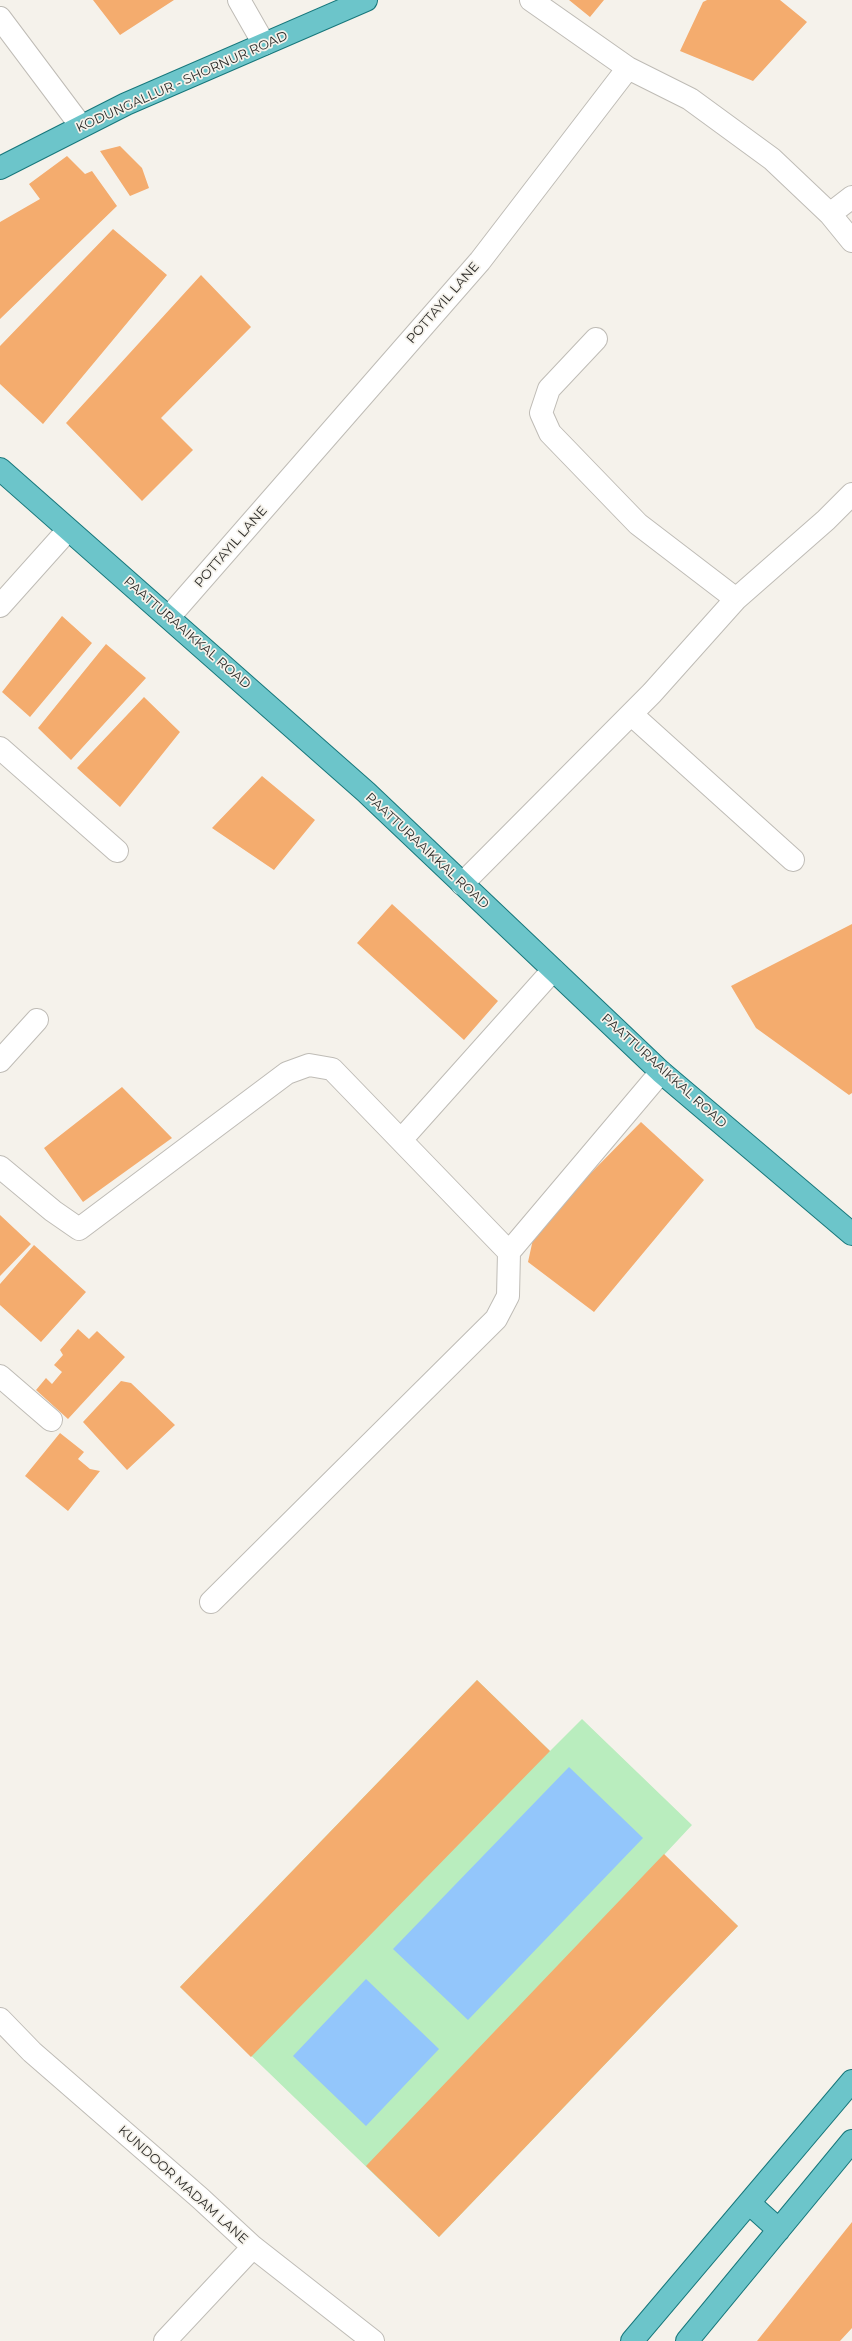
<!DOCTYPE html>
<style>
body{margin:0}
canvas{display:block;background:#f5f2eb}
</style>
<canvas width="852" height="2341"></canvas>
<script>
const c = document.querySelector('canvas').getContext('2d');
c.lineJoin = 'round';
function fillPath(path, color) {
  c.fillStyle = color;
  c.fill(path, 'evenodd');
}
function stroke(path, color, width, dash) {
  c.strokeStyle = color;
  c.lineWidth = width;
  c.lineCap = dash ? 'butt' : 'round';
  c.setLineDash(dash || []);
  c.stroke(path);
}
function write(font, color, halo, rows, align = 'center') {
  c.font = font + ' Montserrat,sans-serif';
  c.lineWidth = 3.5;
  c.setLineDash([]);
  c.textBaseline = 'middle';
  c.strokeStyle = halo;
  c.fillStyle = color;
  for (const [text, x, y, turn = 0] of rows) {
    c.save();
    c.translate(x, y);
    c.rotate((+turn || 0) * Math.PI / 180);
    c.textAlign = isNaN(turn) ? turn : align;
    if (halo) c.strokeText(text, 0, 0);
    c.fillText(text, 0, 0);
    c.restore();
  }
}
const green = new Path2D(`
 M477 1680 550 1751 582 1719 692 1825 664 1855 738 1926 439 2237 180 1987Z`);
const water = new Path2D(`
 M569 1767 643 1838 468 2020 393 1949Z
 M366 1979 439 2049 366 2126 293 2056Z`);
const building = new Path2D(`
 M93 0H174L120 35Z
 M569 0H604L590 17Z
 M707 0H780L807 22 753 81 680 51 703 2Z
 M120 146 142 168 149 188 130 196 100 151Z
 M67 156 85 174 92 171 117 206 0 319V222L40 199 29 184Z
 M113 229 167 275 43 424 0 384V346Z
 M201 275 251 327 161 418 193 450 142 501 66 423Z
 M62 616 92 643 30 717 2 692Z
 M106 644 146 678 71 760 38 728Z
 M144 697 180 732 120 807 77 768Z
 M262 776 315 820 274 870 212 828Z
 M392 904 498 1001 464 1040 357 943Z
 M852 924V1093L849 1095 756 1028 731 986Z
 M122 1087 172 1138 83 1202 44 1148Z
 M641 1122 704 1180 594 1312 528 1262 535 1230Z
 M0 1215 31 1244 0 1276Z
 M34 1245 86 1292 41 1342 0 1305V1284Z
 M78 1329 89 1339 97 1331 125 1357 68 1419 36 1390 46 1378 52 1384 62 1372 54 1365 63 1355 60 1350Z
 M121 1381 131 1383 175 1425 127 1470 83 1422Z
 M60 1433 84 1452 78 1459 90 1469 100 1471 68 1511 25 1476Z
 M477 1680 550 1751 251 2057 180 1987Z
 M664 1854 738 1926 439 2237 366 2166Z
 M852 2222V2328L840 2341H757Z`);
const minor = new Path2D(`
 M239 0 264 44
 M0 18 81 126
 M628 68 690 99 772 159 830 214 852 197
 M830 214 852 241
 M596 339 549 389 541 413 550 433 638 524 736 599
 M0 606 68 530
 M169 617 480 261 628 68 531 0
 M631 714 793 860
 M0 748 117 851
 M462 884 652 693 736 599 826 520 852 494
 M0 1061 37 1020
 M401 1140 553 970
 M0 1167 53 1211 79 1229 287 1073 309 1065 332 1069 509 1252 661 1072
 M0 1376 51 1420
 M211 1602 496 1319 508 1296 509 1252
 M0 2019 32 2052 200 2198 253 2247 373 2341
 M165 2341 253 2247`);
const major = new Path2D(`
 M0 168 126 104 366 0
 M0 469 366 792 661 1072 852 1234
 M749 2203 779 2230
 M632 2341 852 2081
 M687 2341 852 2141`);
const streetNames = [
 ["KODUNGALLUR - SHORNUR ROAD",182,82,-24],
 ["POTTAYIL LANE",443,303,-49],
 ["POTTAYIL LANE",231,547,-49],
 ["PAATTURAAIKKAL ROAD",187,633,41],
 ["PAATTURAAIKKAL ROAD",427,851,43],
 ["PAATTURAAIKKAL ROAD",664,1071,42],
 ["KUNDOOR MADAM LANE",183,2185,42]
];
fillPath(green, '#b9edbe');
fillPath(water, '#93c6fb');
fillPath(building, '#f4ac6e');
stroke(minor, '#bfbcb6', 24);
stroke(major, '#17777b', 24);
stroke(minor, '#fff', 22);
stroke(major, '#6cc5ca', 22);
write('13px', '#2e2d2a', '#f5f2eb', streetNames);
</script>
